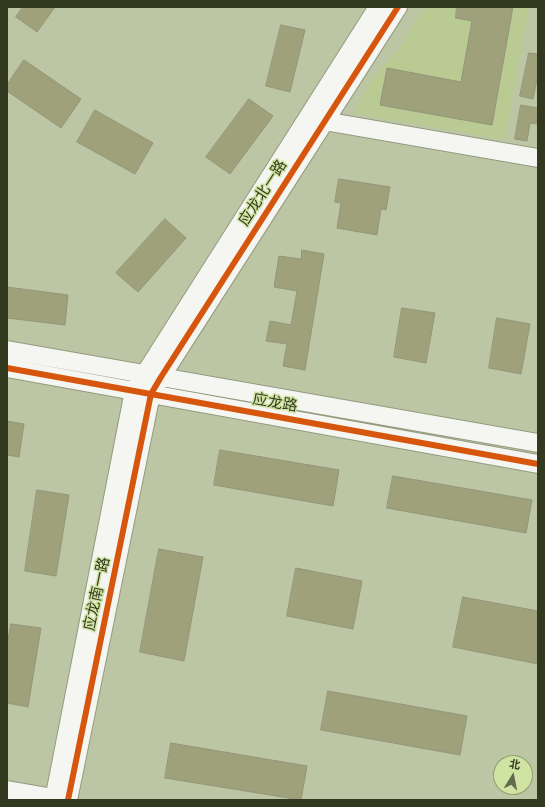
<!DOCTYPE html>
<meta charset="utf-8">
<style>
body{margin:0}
#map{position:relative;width:545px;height:807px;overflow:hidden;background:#bcc6a4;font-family:"PT Sans Narrow","Noto Sans SC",sans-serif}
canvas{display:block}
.frame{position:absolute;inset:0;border:8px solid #32391f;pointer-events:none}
.north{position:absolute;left:493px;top:755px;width:40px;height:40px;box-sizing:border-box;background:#cfe3a2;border:1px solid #909f6e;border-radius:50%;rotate:10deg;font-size:11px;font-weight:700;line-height:16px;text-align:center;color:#32391f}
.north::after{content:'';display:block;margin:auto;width:14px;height:18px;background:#626a4e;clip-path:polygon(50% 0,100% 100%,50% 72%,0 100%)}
</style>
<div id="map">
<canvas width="545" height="807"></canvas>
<div class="frame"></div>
<div class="north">北</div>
</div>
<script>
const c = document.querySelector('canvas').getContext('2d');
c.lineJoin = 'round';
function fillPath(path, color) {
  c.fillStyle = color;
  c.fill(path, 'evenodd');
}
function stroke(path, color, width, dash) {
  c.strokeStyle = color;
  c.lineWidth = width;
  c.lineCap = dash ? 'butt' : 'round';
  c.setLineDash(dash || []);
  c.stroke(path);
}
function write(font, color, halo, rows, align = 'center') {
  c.font = font + ' "PT Sans Narrow","Noto Sans SC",sans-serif';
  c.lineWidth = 3;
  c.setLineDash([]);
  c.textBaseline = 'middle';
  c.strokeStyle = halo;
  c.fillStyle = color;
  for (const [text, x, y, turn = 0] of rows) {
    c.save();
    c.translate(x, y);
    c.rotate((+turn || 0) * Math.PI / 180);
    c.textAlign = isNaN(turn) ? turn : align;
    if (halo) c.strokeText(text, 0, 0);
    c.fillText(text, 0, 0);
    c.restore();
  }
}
const built = new Path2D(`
 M425 7H529L505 140 354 113 375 74 397 52Z`);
const building = new Path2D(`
 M23 7H55L37 32 16 17Z
 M457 7H513L492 125 380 105 387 68 461 82 472 21 456 18Z
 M281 25 305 30 290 92 266 86Z
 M529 53 538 54V75L533 99 520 96Z
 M24 60 81 99 61 128 7 91V85Z
 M249 99 273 116 230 174 206 157Z
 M521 105 538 108V124L530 123 527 141 515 139Z
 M95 110 153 143 135 174 77 142Z
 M339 179 390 187 386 210 381 209 377 235 337 228 341 203 335 202Z
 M165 219 186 238 138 292 116 273Z
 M302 250 324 254 305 370 283 366 287 344 266 341 270 321 291 325 297 291 274 287 279 256 301 259Z
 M7 287 68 295 65 325 7 318Z
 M402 308 435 313 426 363 394 357Z
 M497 318 530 324 521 374 489 368Z
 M7 421 24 424 19 457 7 455Z
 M220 450 339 470 333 506 214 485Z
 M393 476 532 500 526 533 387 508Z
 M37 490 69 495 56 576 25 571Z
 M159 549 203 557 184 661 140 652Z
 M296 568 362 581 353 629 287 616Z
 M463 597 538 611V664L453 647Z
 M11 624 41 628 28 707 7 703V647Z
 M328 691 467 716 460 755 321 730Z
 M171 743 307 766 301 800 165 778Z`);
const minor = new Path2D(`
 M324 121 538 158
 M7 350 538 443
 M7 368 538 464
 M7 790 65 800
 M54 800 134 391 378 7
 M68 800 151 394 161 377 398 7`);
const cycleway = new Path2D(`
 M7 368 538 464
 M68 800 151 394 161 377 398 7`);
const streetNames = [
 ["应龙北一路",263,193,-57],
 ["应龙路",275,403,10],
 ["应龙南一路",97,594,-78]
];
fillPath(built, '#baca93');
fillPath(building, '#9fa17b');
stroke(building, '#939579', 1);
stroke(minor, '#939b7f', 20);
stroke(minor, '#f5f6f1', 18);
stroke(cycleway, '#d6560e', 6);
write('15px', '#32391f', '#cfe3a2', streetNames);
</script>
